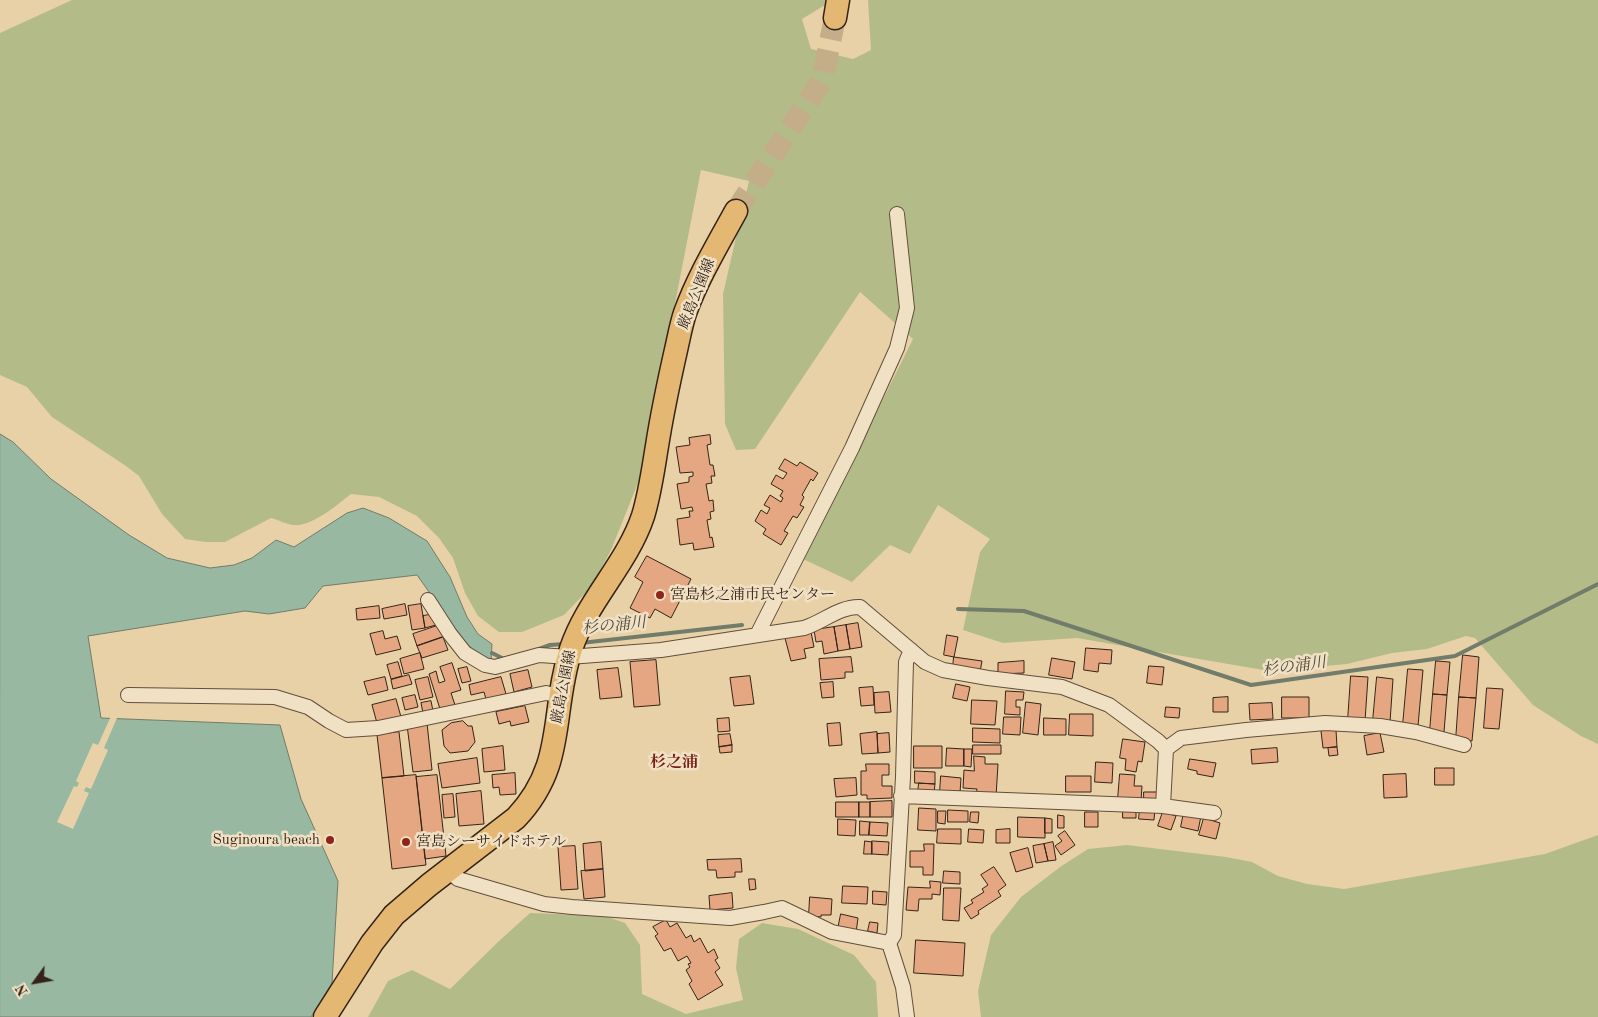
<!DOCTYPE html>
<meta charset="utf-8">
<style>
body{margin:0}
#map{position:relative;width:1598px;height:1017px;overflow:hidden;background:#e8d1a6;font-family:"Old Standard TT",serif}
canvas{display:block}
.north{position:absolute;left:10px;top:957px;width:50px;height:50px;-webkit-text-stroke:4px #f0e1c5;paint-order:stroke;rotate:238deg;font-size:14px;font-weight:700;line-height:20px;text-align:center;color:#362318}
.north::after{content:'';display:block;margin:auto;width:18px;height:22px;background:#362318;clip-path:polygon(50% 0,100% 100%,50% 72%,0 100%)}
</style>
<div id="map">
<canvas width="1598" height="1017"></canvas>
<div class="north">N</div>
</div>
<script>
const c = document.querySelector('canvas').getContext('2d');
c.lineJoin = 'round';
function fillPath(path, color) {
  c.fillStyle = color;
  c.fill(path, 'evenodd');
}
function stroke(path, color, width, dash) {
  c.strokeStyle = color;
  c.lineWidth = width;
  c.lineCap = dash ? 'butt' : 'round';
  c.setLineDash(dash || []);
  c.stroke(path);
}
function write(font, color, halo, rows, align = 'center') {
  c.font = font + ' "Old Standard TT","Noto Serif JP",serif';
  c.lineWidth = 5;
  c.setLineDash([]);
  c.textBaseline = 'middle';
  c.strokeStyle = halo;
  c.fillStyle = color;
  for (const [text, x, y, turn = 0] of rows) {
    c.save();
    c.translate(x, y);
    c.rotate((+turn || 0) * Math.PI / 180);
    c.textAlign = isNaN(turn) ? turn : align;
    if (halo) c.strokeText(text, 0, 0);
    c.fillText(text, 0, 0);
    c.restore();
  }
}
const green = new Path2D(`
 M72 0H830V2L802 19 811 49 853 59 871 50 868 0H1598V744L1581 736 1533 705 1475 638 1466 636 1427 649 1392 653 1347 664 1269 671 1077 638 1003 643 963 630 980 552 990 539 938 505 910 554 890 545 852 582 803 559 913 339 860 292 755 449 736 450 725 424 723 294 749 181 701 170 642 473 611 550 592 586 564 615 522 632H499L478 616 465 593 453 558 439 538 417 516 379 497 351 494C337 505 312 527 293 525 286 524 278 520 271 518L225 542H206L185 539 162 514 139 476 126 466 52 417 27 387 0 375V33Z
 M1598 835V1017H981L978 991 991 935 1021 897 1060 867 1088 849 1127 845 1226 857 1252 862 1278 876 1307 884 1344 889 1545 854Z
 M530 913 605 916 625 923 640 945 642 994 686 1014 743 1000 736 968 739 939 762 923 798 929 854 955 876 982 878 1017H368L388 981 412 970 450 989 499 941Z`);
const water = new Path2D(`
 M0 434 13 442 51 479 129 535 167 558 210 568 234 565 252 558 276 540 294 547 347 513 363 508 389 518 427 541 450 577 467 617 478 634 492 644 491 662 466 644 417 575 323 586 305 608 269 614 245 611 88 636 101 718 280 725 301 799 338 881 332 983 311 1017H0Z`);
const pier = new Path2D(`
 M111 716 117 718 104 748 108 750 91 789 86 787 84 791 89 793 73 829 57 822 74 786 77 787 79 783 76 781 93 743 98 745Z`);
const stream = new Path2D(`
 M958 609 1024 611 1251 685 1455 656 1598 584
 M581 643 742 625
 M539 649 550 645 564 644
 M492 653 506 660`);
const building = new Path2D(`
 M710 435 711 444 707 445 710 465H713L715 476H711L712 483 706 484 709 501 713 500 714 511 710 512 711 519 707 520 710 538 712 537 714 547 694 550 693 543 680 545 677 519 690 517 689 511H693L692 507 681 509 677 484 689 482V477L693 476V472L680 473 676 447 690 445 689 438Z
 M785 459 797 466 800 462 818 473 813 481 811 479 802 495 804 497 800 505 804 507 797 518 793 516 784 531 788 533 781 545 763 534 766 529 755 521 761 510 767 514 770 508 764 505 770 495 781 502 783 498 780 496 783 491 771 484 776 475 783 479 787 473 779 469Z
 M647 556 691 579 671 618 655 609 650 618 630 608 643 582 635 577Z
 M405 604 407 615 384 619 382 609Z
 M421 604 425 628 412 630 408 606Z
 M379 606 380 618 357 620 356 609Z
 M435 614 436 625 425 628 423 616Z
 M858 623 862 647 850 649 846 625Z
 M440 625 443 637 417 646 413 634Z
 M846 625 850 649 838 651 834 627Z
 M834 627 838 651 824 654 822 641 816 642 814 630Z
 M383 631 385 639 397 636 401 649 376 655 370 634Z
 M811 632 814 647 804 649 806 658 791 661 785 638Z
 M947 635 958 637 954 657 944 655Z
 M443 637 448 650 422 658 417 646Z
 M1086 648 1112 650 1111 664 1099 663 1098 672 1084 670Z
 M420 653 424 669 404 674 400 659Z
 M1463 655 1479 657 1476 698 1459 697Z
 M851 657 853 672H845V678L821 680 819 659Z
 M954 657 982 661 980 672 953 667Z
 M1052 658 1075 662 1072 679 1049 675Z
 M656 660 660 705 634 707 630 662Z
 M1024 661V673L998 674V663Z
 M1436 661 1450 662 1447 695 1433 694Z
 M398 662 402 676 391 679 387 665Z
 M452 663 461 690 451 693 455 705 440 709 429 674 436 671 439 683 445 681 440 667Z
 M1149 666 1164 667 1162 685 1147 683Z
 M467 667 471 681 462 683 458 669Z
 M618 668 622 697 600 699 597 670Z
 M1408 669 1423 670 1418 726 1403 725Z
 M528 670 532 687 514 692 510 674Z
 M409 675 412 684 393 689 391 680Z
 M750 676 754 704 734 706 730 678Z
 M1351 676 1368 677 1365 721 1348 720Z
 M385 677 388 690 368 695 364 682Z
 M428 677 433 697 420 700 415 680Z
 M501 677 506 694 486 699 484 692 471 695 469 685Z
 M1377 677 1393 679 1390 722 1373 721Z
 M833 682 834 697 822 698 820 683Z
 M956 684 970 687 967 701 953 698Z
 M873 687 874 705 861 706 859 688Z
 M1487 688 1503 689 1499 729 1484 728Z
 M1006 691 1024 692 1023 700H1016V707H1020V715L1005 714Z
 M889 692 891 712 875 713 874 693Z
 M1433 694 1447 695 1444 732 1430 731Z
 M415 695 418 707 405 710 402 698Z
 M1228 697V712H1213V698Z
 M1282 697H1309V718H1282Z
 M1459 697 1476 698 1472 741 1456 740Z
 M396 699 401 717 377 723 372 705Z
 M972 700 997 701 995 725 971 724Z
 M431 701 433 711 423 713 421 703Z
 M1026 702 1041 704 1038 735 1023 733Z
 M1272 703 1273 719 1250 720 1249 704Z
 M525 706 529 722 511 726 510 721 499 724 496 712Z
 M1166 707 1180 708 1179 718 1165 717Z
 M1070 714H1093V736L1069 735Z
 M1004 717H1021L1020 735 1003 734Z
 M729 718 730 731 718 732 717 719Z
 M1044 718 1066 719V735H1044Z
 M463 721 468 726H472L475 742 468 751 450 753 444 746 442 730 451 723Z
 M427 723 432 770 413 772 407 725Z
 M840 723 842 745 829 746 827 724Z
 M973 728 1000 729V743L973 742Z
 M1336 730 1337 747 1323 748 1321 731Z
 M399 732 404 776 382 778 377 735Z
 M877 732 878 753 862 754 860 734Z
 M889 733 890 752 878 753 877 734Z
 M1380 733 1384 752 1367 755 1364 736Z
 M730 734 732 745 719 747 718 735Z
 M1123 739 1145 742 1142 762 1138 761 1136 772 1125 770 1126 759 1120 758Z
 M732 745V752L720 753 719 747Z
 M973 745H1001V754H973Z
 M503 746 505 770 484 772 482 749Z
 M914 746H942V768H914Z
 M1337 747 1338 755 1329 756 1328 748Z
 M947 748 964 749V766H946Z
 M1277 748 1278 762 1252 764 1251 750Z
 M964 749H972L971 767 964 766Z
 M974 756 985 757V764H998L996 797 976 796 977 789 963 788 964 770 974 771Z
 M477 758 480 783 442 788 438 764Z
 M1190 759 1216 763 1213 777 1197 774V771L1188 769Z
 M1096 762 1113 763 1112 783 1095 782Z
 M866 764H889V775H882V786H892V798L867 799V795H861V771H866Z
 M1435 768H1454V785H1435Z
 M915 771 935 772V784L915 783Z
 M515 773 516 794 500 795 499 787 493 788 492 775Z
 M1120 774 1135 775 1134 786H1142L1141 801 1118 799Z
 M1406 774 1407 797 1384 798 1383 775Z
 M416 775 426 865 392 869 382 778Z
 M437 775 446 856 425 859 416 777Z
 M941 776 961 778 960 793 940 792Z
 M1066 776H1091V792H1066Z
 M856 778 857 795 836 797 834 779Z
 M919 783 935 784 934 793H918Z
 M481 791 484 824 459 826 456 794Z
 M1144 792H1159V802H1144Z
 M453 794 455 817 444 818 442 795Z
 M892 801V817H870V802Z
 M836 802H859V817H836Z
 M859 802H870V817H859Z
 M1140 807 1155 809 1154 820 1139 819Z
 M919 808 936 809V831L918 830Z
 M1123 809H1136V818H1123Z
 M948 810 968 811V822H948Z
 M938 811H946L945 824 938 823Z
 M971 812H979L978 823 970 822Z
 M1085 812H1098V827H1085Z
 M1163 812 1176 816 1171 830 1158 826Z
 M1184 812 1201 816 1198 831 1181 827Z
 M1058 815 1064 816V828H1058Z
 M1018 817 1045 818V838L1018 837Z
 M1045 818 1052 819V833H1045Z
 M1204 818 1220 823 1216 839 1199 835Z
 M838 819 856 820 855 836 838 835Z
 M860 821 870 822 869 835H860Z
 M870 822 888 823 887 836 869 835Z
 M938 829H961V844L937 843Z
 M969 829 984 830 983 843 968 842Z
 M1010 829V843H996V830Z
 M1065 831 1075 845 1061 855 1055 846 1062 841 1058 836Z
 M865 841 872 842V854H864Z
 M872 841 889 842 888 855 872 854Z
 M601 842 603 869 585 871 583 844Z
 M1053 842 1056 860 1048 861 1044 844Z
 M924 844H934L933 875H923V867H910V851H924Z
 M1044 844 1048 861 1036 863 1033 846Z
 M575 846 578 889 561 890 558 847Z
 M1028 848 1033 867 1016 872 1010 853Z
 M741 859 742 872H735V877L717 878 716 870H708L707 860Z
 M994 867 1006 885 998 891 1001 896 978 911 979 914 971 919 964 908 973 903 971 900 984 892 982 889 988 885 981 875Z
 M603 869 605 897 584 899 581 871Z
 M944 871 960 872V884L943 883Z
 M749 879H755L756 889 750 890Z
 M930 881 941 882 940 895 932 894V899H919L918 911 906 910 908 887 930 888Z
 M843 886 868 887 867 904 842 903Z
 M944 888H961L959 921 943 920Z
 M873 891 887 892 886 905 873 904Z
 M732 893 733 908 710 910 709 896Z
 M810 897 832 899 831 915H821V917L809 916Z
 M841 914 858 918 856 933 838 929Z
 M666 920 670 927 677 923 686 938 691 935 694 942 700 938 708 953 714 949 718 958 715 960 720 968 715 972 723 985 698 1000 689 984 692 981 686 970 690 967 688 964 691 963 687 956 678 961 671 948 664 951 655 936 658 934 653 927Z
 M870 922 878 923 877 933 868 931Z
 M916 940 965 943 963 976 914 973Z`);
const primaryTunnel = new Path2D(`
 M736 211 822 80 835 18`);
const minor = new Path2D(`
 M428 600 450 634 465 653 485 665 495 667 539 655 569 657 661 650 804 628C823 622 840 606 860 607L925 662 943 670 988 678 1062 687 1109 705 1158 741 1166 749 1181 738 1246 730 1325 723 1380 726 1416 732 1464 745
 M757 635 852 448 897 348 907 308 897 214
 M128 695 275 697 308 707 329 721 346 730 378 728 546 693 561 696
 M901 796 1163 806 1214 813
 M1163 806 1166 749
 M448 870 458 879 544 904 572 907 730 918 764 912 782 908 832 932 889 943
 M889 943 894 935 903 777 906 662 911 650
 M889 943 903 987 907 1017`);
const primary = new Path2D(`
 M835 18 838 0
 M325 1017 372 943 394 915 429 885 516 818C567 764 550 713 571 649 587 601 627 564 643 516 650 493 653 470 657 446 662 414 669 381 676 350 679 337 681 325 685 313 698 277 718 244 736 211`);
const markers = [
 [660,595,5,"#8f2418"],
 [330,840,5,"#8f2418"],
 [406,842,5,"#8f2418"]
];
const streetNames = [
 ["厳島公園線",697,294,-68],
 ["厳島公園線",564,687,-79]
];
const poiNames = [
 ["宮島杉之浦市民センター",670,595],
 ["Suginoura beach",320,840,"right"],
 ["宮島シーサイドホテル",416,842]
];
const waterNames = [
 ["杉の浦川",614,626,-6],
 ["杉の浦川",1294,667,-8]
];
const neighbourhoodNames = [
 ["杉之浦",674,763]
];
fillPath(green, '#b3bc89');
fillPath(water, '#98b8a1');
stroke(water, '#717c6a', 1);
fillPath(pier, '#e8d1a6');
stroke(stream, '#717c6a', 4);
fillPath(building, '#e5a781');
stroke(building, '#362318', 1);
stroke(primaryTunnel, '#c4ae8a', 22, [22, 11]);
stroke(minor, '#624e3c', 16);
stroke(primary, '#362318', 25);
stroke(minor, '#f0e1c5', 14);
stroke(primary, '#e4b873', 22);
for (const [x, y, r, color] of markers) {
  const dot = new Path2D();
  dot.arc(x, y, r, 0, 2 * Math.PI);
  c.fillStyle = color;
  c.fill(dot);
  stroke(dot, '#f0e1c5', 2);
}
write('15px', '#362318', '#f0e1c5', streetNames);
write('15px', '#362318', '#f0e1c5', poiNames, 'left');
write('italic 16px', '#4e483a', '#f0e1c5', waterNames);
write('bold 16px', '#7a1f14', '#f0e1c5', neighbourhoodNames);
</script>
